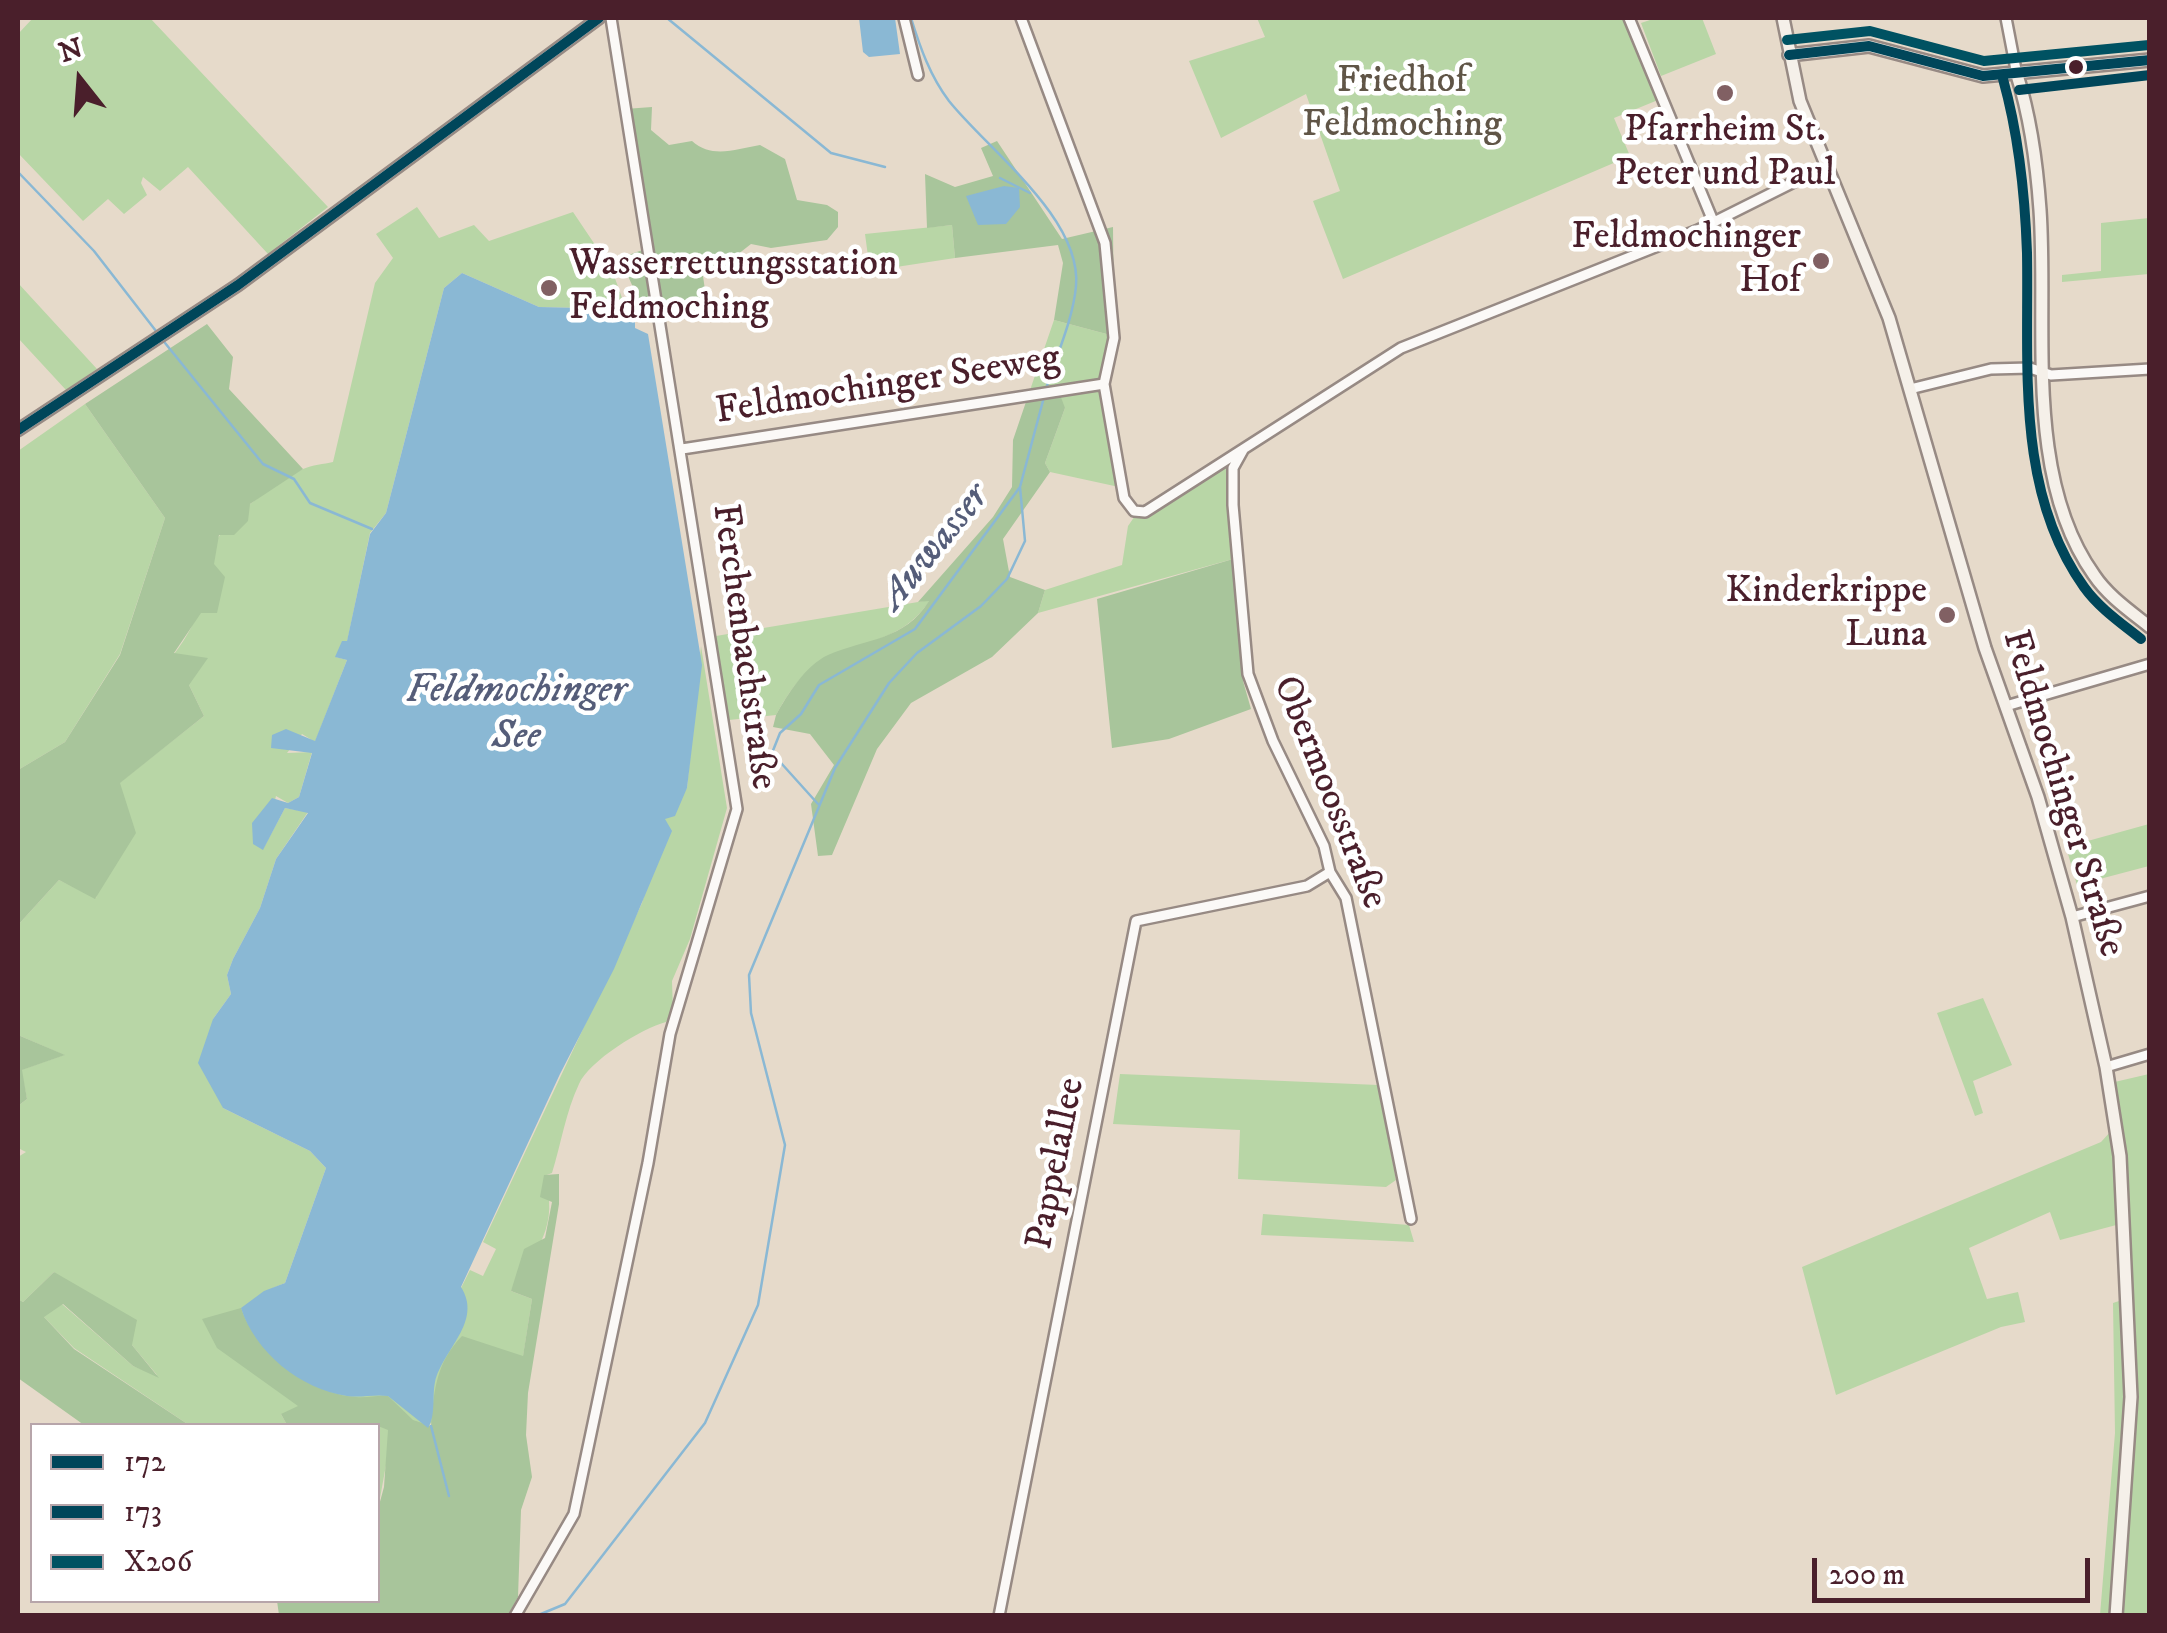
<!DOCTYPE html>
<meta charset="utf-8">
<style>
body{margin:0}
#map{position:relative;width:2167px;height:1633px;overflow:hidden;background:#e6daca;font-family:"IM FELL DW Pica",serif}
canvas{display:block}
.frame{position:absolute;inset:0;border:20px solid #4a1f2b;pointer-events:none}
.legend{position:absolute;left:30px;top:1423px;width:350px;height:180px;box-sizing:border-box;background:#fff;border:2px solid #b7a5aa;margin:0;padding:12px 18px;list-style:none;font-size:30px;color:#4a1f2b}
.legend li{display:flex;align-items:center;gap:20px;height:50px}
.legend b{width:50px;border:2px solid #b7a5aa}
.north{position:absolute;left:30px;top:30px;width:100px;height:100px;-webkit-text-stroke:8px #fff;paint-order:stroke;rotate:343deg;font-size:28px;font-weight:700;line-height:40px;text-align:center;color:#4a1f2b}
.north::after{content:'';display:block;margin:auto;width:35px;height:45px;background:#4a1f2b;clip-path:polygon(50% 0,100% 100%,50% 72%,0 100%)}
.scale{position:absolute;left:1812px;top:1558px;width:278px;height:45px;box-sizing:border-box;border:5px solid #4a1f2b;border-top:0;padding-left:12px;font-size:30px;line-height:35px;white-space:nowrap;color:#4a1f2b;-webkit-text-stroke:8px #fff;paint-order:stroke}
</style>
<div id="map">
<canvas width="2167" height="1633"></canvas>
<div class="frame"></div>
<ul class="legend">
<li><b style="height:12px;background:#00465a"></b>172</li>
<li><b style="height:12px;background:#00465a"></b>173</li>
<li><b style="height:12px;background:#005262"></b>X206</li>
</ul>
<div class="north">N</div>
<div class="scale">200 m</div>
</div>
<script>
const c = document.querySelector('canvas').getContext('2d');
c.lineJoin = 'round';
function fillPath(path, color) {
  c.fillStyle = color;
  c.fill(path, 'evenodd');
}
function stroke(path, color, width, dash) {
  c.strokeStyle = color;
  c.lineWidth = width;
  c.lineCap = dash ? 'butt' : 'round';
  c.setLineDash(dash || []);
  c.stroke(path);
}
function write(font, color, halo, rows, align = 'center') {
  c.font = font + ' "IM FELL DW Pica",serif';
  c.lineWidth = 9;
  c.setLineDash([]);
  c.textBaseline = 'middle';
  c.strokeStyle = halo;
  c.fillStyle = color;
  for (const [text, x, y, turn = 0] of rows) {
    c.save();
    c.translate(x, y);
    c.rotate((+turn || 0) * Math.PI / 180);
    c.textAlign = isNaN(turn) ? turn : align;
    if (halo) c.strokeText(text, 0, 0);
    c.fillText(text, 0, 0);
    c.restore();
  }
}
const green = new Path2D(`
 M33 18H150L328 207 268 254 188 167 160 191 143 177 141 183 147 195 124 214 108 199 83 221 18 153V34Z
 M1257 18H1626L1658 100 1614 118 1630 156 1343 279 1313 201 1340 191 1306 94 1221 138 1189 61 1265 37Z
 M1656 18H1702L1716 54 1661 76 1641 23Z
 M417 207 439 238 474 225 489 241 573 212 612 270 626 309 539 307 462 273 444 288 386 513 370 533 347 642 336 657 347 660 315 742 302 734 287 753 312 752 299 797 288 803 276 796 263 849 285 808 308 812 276 859 260 908 233 959 227 975 231 994 213 1019 223 1108 310 1151 326 1168 285 1283 273 1288H461L470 1270 483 1276 496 1249 483 1242 642 903 664 819 687 788 701 646 727 808 690 939 672 981 673 1011 666 1022C642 1028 589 1061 579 1084 566 1111 561 1144 552 1173L544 1176C560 1225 537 1250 511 1291L532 1299 523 1357 388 1454 378 1509V1426L281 1414 287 1425H189L74 1348 43 1316 62 1304 133 1366 157 1375 132 1345 54 1272 23 1302 18 1299V1157L26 1152 18 1148V1106L27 1099 21 1070 64 1055 18 1035V925L59 880 96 898 119 783 204 716 174 654C202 619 205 587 215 546 220 522 281 479 303 469 312 465 324 464 333 462L375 283 393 258 376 234Z
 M2149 218V274L2062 282V275L2101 271V223Z
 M952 225 955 258 870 271 865 234Z
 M18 283 97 369 66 390 18 338Z
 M1054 320 1114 336 1103 384 1119 487 1050 472 1045 463 1065 408 1028 396Z
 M85 404 165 518 120 654 65 742 18 770V451Z
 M1223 465 1229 470 1233 559 1038 613 1045 590 1122 565 1128 526 1137 513Z
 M930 600C898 649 848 638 809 671 795 682 784 700 776 715L729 720 716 636Z
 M2149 824V866L2077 885 2066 847Z
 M1983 998 2012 1065 1973 1081 1983 1113 1975 1116 1937 1013Z
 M1120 1074 1378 1085 1396 1180 1386 1187 1238 1179 1240 1130 1113 1124Z
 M2149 1074V1615H2100L2115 1433 2113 1303 2122 1300 2120 1224 2060 1240 2050 1212 1969 1248 1987 1299 2018 1292 2025 1322 2001 1327 1836 1395 1802 1267 2101 1142 2111 1131 2106 1084Z
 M1263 1214 1409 1225 1414 1242 1261 1235Z`);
const forest = new Path2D(`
 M652 107 651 130 669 145 692 141C712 159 736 149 760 145L785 159 797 200 827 205 838 212V227L827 240 771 248 751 244 728 262 702 269 706 297 662 304 644 312 620 258 648 248 625 109Z
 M997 141 1062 239 1113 227 1114 336 1054 320 1063 263 1058 245 955 258 952 225 927 228 925 174 955 187 993 176 981 148Z
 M207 324 233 357 229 389 303 469 250 504 248 521 234 535H219L214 564 225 577 217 613H201L174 653 208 658 189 685 204 716 120 783 136 833 95 899 59 880 18 925V770L65 742 120 655 165 518 85 404Z
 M1059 392 1065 408 1045 463 1050 472 1003 539 1010 577 1045 590 1038 613 992 657 911 703 877 749 832 855 818 856 811 804 834 765 810 734 773 727 776 715C787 695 806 665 828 655 867 638 904 641 929 601L918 602 993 517 1012 487 1013 440 1028 396Z
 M1233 559 1243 681 1251 709 1169 739 1112 748 1097 599Z
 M18 1035 65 1055 22 1070 27 1099 18 1106Z
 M559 1174V1204L528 1393 526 1435 532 1477 521 1510 518 1597 508 1615H279L277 1601 378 1600V1509L384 1487 388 1430 378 1426 287 1425 281 1414 298 1406 217 1348 202 1319 241 1308C255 1351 309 1394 356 1397 367 1398 377 1395 388 1396L413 1420 431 1426C434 1390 436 1363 462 1336L523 1356 532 1299 511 1291 524 1249 545 1238 552 1202 540 1197 544 1175Z
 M54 1272 137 1320 132 1345 159 1378 133 1366 63 1304 44 1317 74 1349 189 1425H84L18 1378V1299L23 1302Z`);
const water = new Path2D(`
 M859 18H895L900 54 869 57 863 52Z
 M1004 186 1019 188 1020 207 1006 224 978 225 966 196Z
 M462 273 539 307 626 309 635 316V328L648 334 702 665 687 788 675 816 665 819 672 831 614 969 560 1074 461 1287C483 1322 443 1349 435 1382 432 1396 436 1416 428 1428L388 1396C374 1394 361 1398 347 1396 300 1389 255 1352 241 1308L264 1291 285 1283 326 1168 310 1151 223 1108 198 1063 213 1019 231 994 227 975 233 959 260 908 276 859 308 813 285 808 263 850 253 844 252 823 272 798 288 803 299 797 312 753 271 748 272 735 286 729 315 741 347 660 335 657 342 641H347L370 534 386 513 444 288Z`);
const stream = new Path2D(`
 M667 18 831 153 885 167
 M911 18C920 47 930 76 949 101 988 150 1082 218 1076 286 1073 320 1056 356 1046 389
 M18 172 94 251 156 331
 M1000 178 1030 193
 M161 338 263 464 294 479 310 503 372 529
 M818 804 772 753 780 733 801 714 819 685 915 629 1020 487
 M431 1426 449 1496
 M536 1616 565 1604 705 1423 758 1305 785 1145 751 1013 749 975 835 768 889 683 917 653 981 606 1007 579 1025 541 1020 487 1044 397`);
const minor = new Path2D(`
 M904 18 918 75
 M1021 18 1105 243 1114 338 1104 384 1124 498 1134 511 1145 512 1401 348 1698 230 1826 166
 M1629 18 1713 221
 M2006 18 2017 75
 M1910 389 1991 369 2030 368 2051 375 2150 369
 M682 449 1104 384
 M1243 450 1233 468V505L1248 674 1273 741 1324 846 1330 872 1346 898 1411 1219
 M2006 706 2150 664
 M2072 917 2150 896
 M2106 1067 2150 1054
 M515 1616 574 1514 648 1163 670 1034 737 809 611 18
 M999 1616 1136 921 1307 886 1330 872`);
const tertiary = new Path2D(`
 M18 430 238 285 599 18`);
const secondary = new Path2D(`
 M1783 18 1800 101 1889 318 1985 648 2038 797 2072 917 2106 1067 2120 1156 2131 1397 2116 1616
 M1789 55 1869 46 1983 76 2150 60
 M2017 75C2030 116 2037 167 2040 210 2048 324 2023 476 2094 575 2108 596 2130 611 2150 627`);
const bus1 = new Path2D(`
 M1789 55 1869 46 1983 76 2150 60
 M18 430 238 285 599 18`);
const bus2 = new Path2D(`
 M2003 79C2019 136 2025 194 2027 253 2029 365 2015 491 2084 587 2099 608 2121 623 2141 639
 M2019 90 2150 75`);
const bus3 = new Path2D(`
 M1787 40 1870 31 1984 61 2149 45`);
const markers = [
 [2076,67,9,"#4a1f2b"],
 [1725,93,10,"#816063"],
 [1821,261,10,"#816063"],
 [549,288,10,"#816063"],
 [1947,615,10,"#816063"]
];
const parkNames = [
 ["Friedhof",1402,83],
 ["Feldmoching",1402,127]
];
const poiNames = [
 ["Pfarrheim St.",1725,132,"center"],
 ["Peter und Paul",1725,176,"center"],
 ["Feldmochinger",1801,239],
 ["Hof",1801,283],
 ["Wasserrettungsstation",569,266,"left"],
 ["Feldmoching",569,310,"left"],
 ["Kinderkrippe",1927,593],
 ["Luna",1927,637]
];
const streetNames = [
 ["Feldmochinger Seeweg",888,387,-9],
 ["Ferchenbachstraße",742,647,82],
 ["Obermoosstraße",1328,793,68],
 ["Feldmochinger Straße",2061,794,73],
 ["Pappelallee",1058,1164,-79]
];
const waterNames = [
 ["Auwasser",936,548,-51],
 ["Feldmochinger",516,693],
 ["See",516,739]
];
fillPath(green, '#b8d6a6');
fillPath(forest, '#a8c59b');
fillPath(water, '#8ab8d4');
stroke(stream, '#8ab8d4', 2.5);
stroke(minor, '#978a84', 14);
stroke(tertiary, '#978a84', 15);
stroke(secondary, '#978a84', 16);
stroke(minor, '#fbf9f7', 9);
stroke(tertiary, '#fbf9f7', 10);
stroke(secondary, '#f5f0e9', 11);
stroke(bus1, '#00465a', 10);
stroke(bus2, '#00465a', 10);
stroke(bus3, '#005262', 10);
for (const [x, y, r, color] of markers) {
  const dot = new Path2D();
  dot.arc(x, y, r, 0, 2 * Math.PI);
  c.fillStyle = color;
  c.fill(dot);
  stroke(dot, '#fff', 4);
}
write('38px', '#605547', '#fff', parkNames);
write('38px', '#4a1f2b', '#fff', poiNames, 'right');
write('38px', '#4a1f2b', '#fff', streetNames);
write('italic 40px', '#555d79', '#fff', waterNames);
</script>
